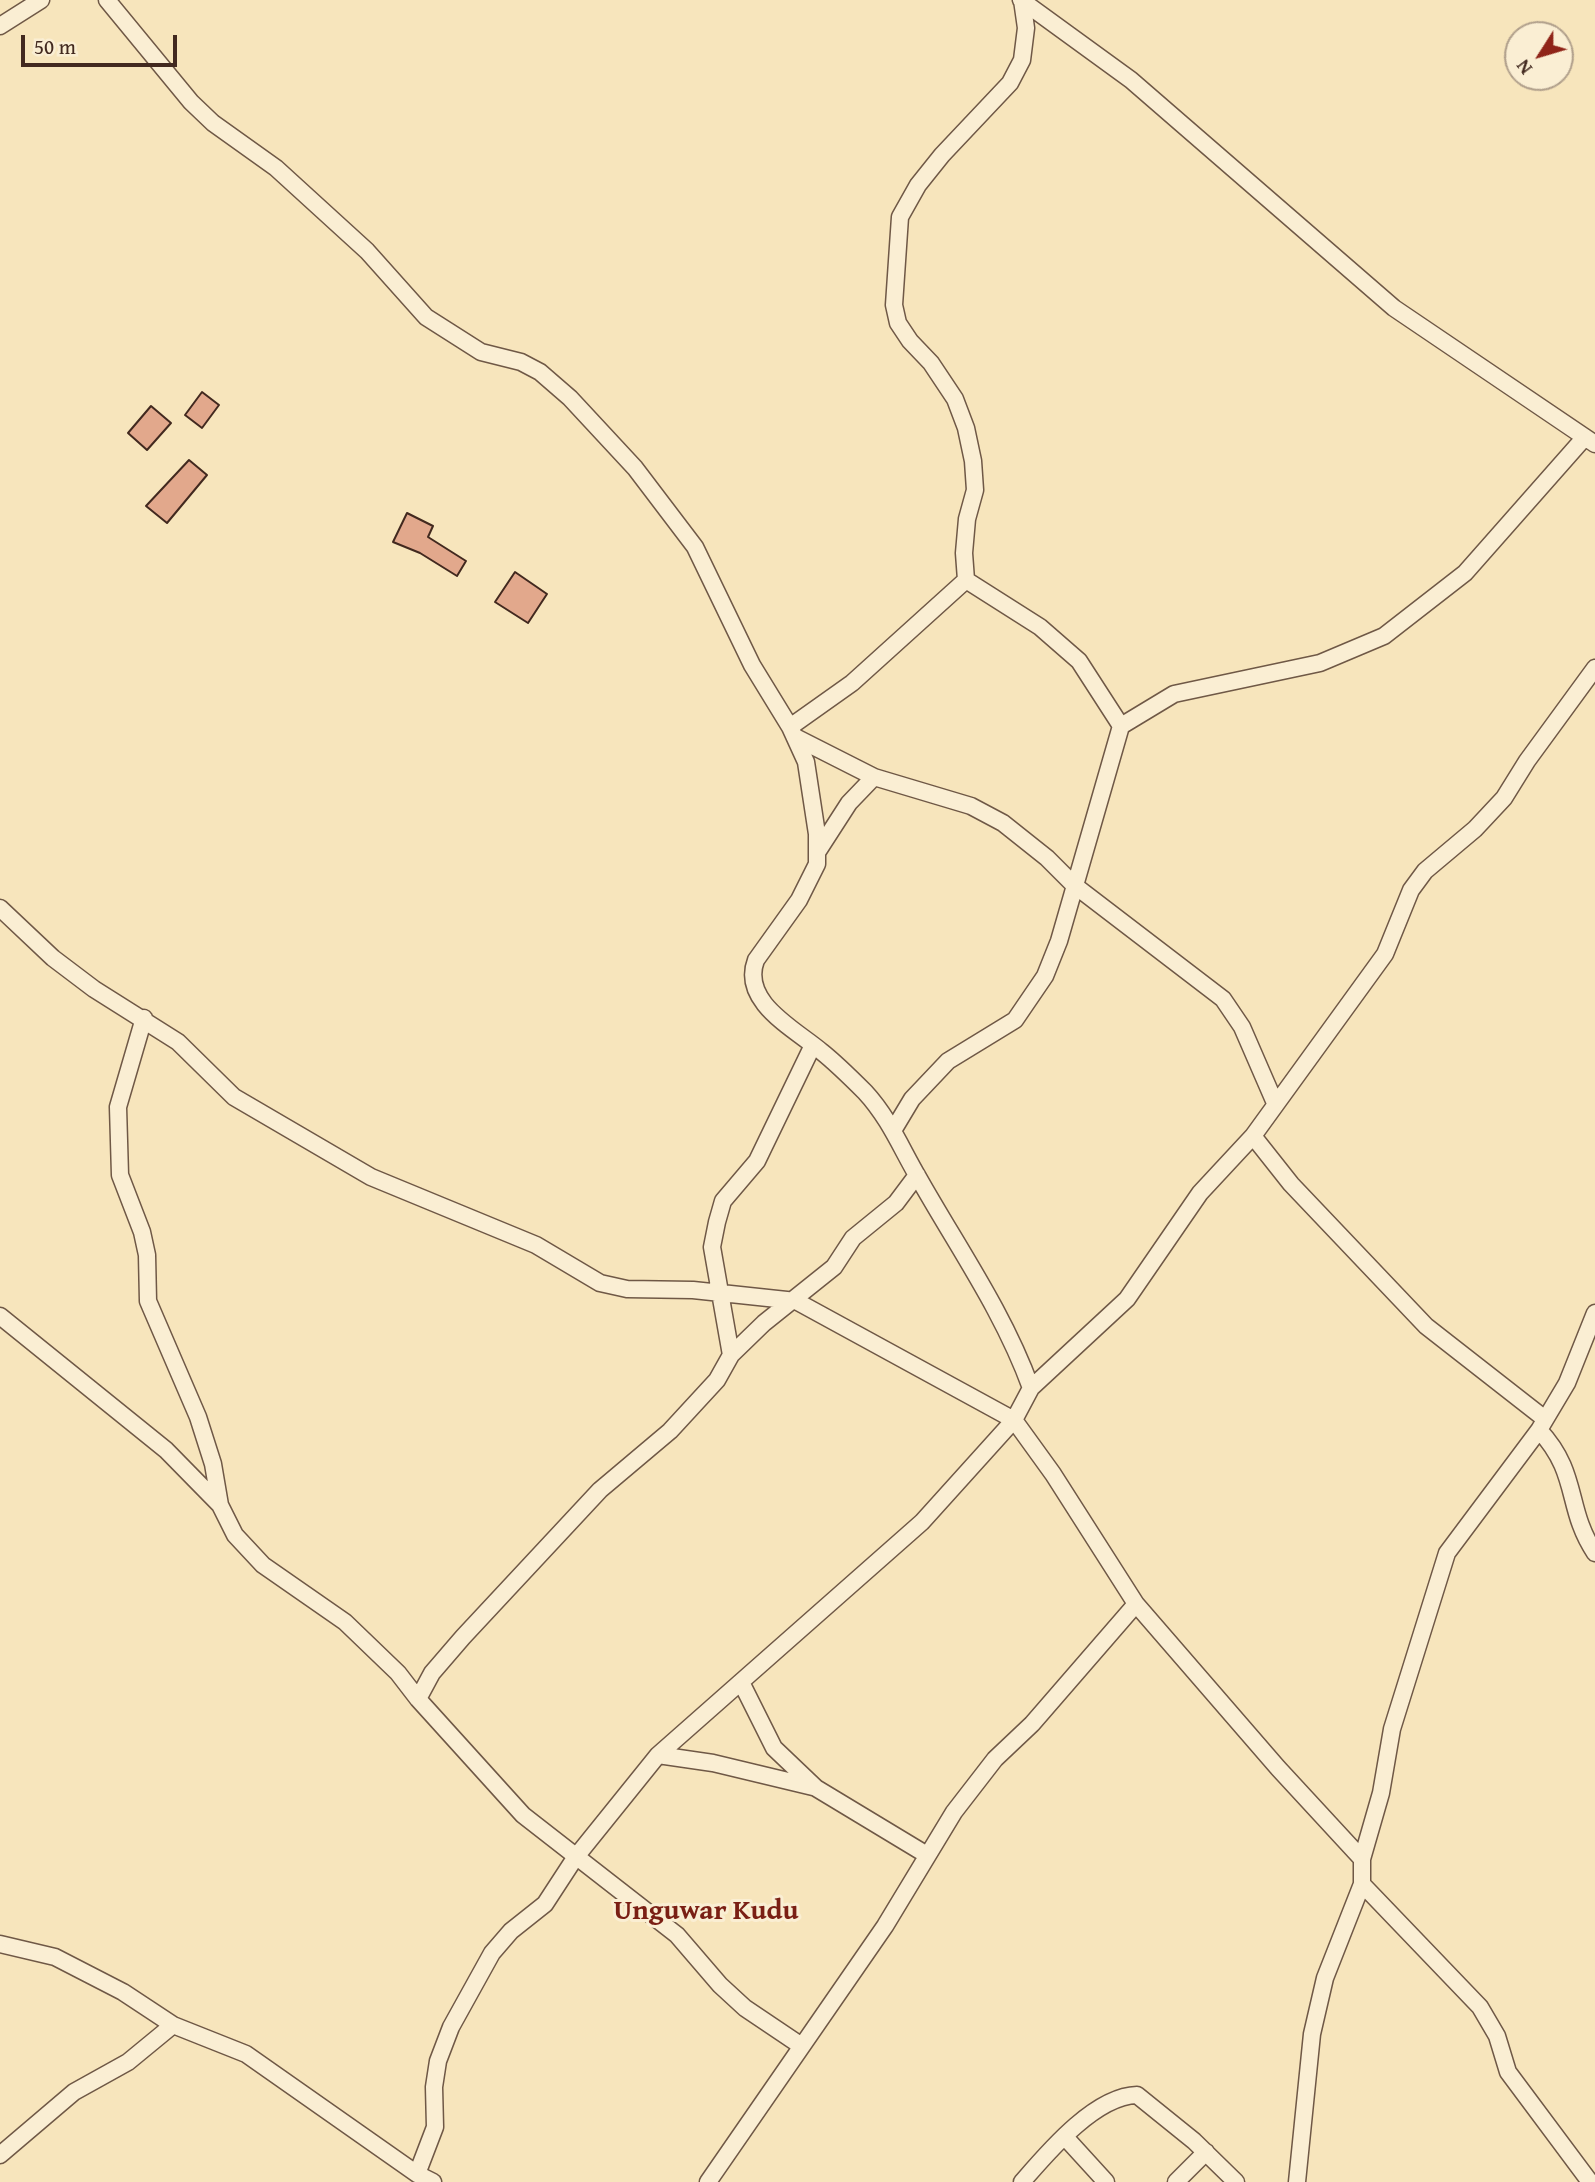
<!DOCTYPE html>
<style>
body{margin:0}
#map{position:relative;width:1595px;height:2182px;overflow:hidden;background:#f7e5bc;font-family:"Gentium Book Plus",serif}
canvas{display:block}
.north{position:absolute;left:1504px;top:21px;width:70px;height:70px;box-sizing:border-box;background:#faeed3;border:2px solid #b09f8b;border-radius:50%;rotate:233deg;font-size:19px;font-weight:700;line-height:28px;text-align:center;color:#42291f}
.north::after{content:'';display:block;margin:auto;width:24px;height:32px;background:#8f2418;clip-path:polygon(50% 0,100% 100%,50% 72%,0 100%)}
.scale{position:absolute;left:21px;top:35px;width:156px;height:32px;box-sizing:border-box;border:4px solid #42291f;border-top:0;padding-left:9px;font-size:21px;line-height:24px;white-space:nowrap;color:#42291f;-webkit-text-stroke:5px #faeed3;paint-order:stroke}
</style>
<div id="map">
<canvas width="1595" height="2182"></canvas>
<div class="north">N</div>
<div class="scale">50 m</div>
</div>
<script>
const c = document.querySelector('canvas').getContext('2d');
c.lineJoin = 'round';
function fillPath(path, color) {
  c.fillStyle = color;
  c.fill(path, 'evenodd');
}
function stroke(path, color, width, dash) {
  c.strokeStyle = color;
  c.lineWidth = width;
  c.lineCap = dash ? 'butt' : 'round';
  c.setLineDash(dash || []);
  c.stroke(path);
}
function write(font, color, halo, rows, align = 'center') {
  c.font = font + ' "Gentium Book Plus",serif';
  c.lineWidth = 6;
  c.setLineDash([]);
  c.textBaseline = 'middle';
  c.strokeStyle = halo;
  c.fillStyle = color;
  for (const [text, x, y, turn = 0] of rows) {
    c.save();
    c.translate(x, y);
    c.rotate((+turn || 0) * Math.PI / 180);
    c.textAlign = isNaN(turn) ? turn : align;
    if (halo) c.strokeText(text, 0, 0);
    c.fillText(text, 0, 0);
    c.restore();
  }
}
const building = new Path2D(`
 M202 392 219 405 202 428 185 415Z
 M151 406 171 423 147 450 128 433Z
 M189 460 207 475 167 523 146 506Z
 M407 513 433 526 428 537 466 561 457 576 420 553 393 542Z
 M515 572 547 594 528 623 495 602Z`);
const street = new Path2D(`
 M107 0 191 102 213 123 276 168 367 251 426 317 481 352 521 362 540 372 570 398 635 468 695 547 752 665 790 727 806 762 817 834V864L799 900 756 960C740 1002 795 1029 822 1052 837 1064 851 1078 865 1092 889 1118 901 1148 918 1177 958 1248 1003 1311 1031 1388
 M1021 0 1131 80 1394 308 1595 444
 M0 26 41 0
 M966 580 964 553 967 519 975 490 973 461 966 428 955 399 931 363 910 341 898 323 894 305 900 217 918 185 942 155 1010 83 1022 60 1026 28 1022 0
 M966 580 1040 627 1079 661 1121 726
 M790 727 852 683 966 580
 M795 737 874 777 971 806 1003 823 1047 858 1074 885 1223 999 1242 1027 1275 1103
 M818 851 849 803 874 777
 M0 908 53 958 94 989 178 1042 234 1097 371 1177 536 1245 600 1283 627 1289 693 1290 796 1301 1014 1420 1053 1474 1136 1604 1278 1768 1362 1859
 M144 1018 118 1107 120 1175 142 1232 147 1255 148 1301 198 1417 213 1464 220 1505 235 1535 263 1565 345 1622 398 1673 418 1699 523 1815 677 1935 720 1985 745 2008 800 2045
 M894 1129 912 1099 948 1061 1015 1020 1045 976 1059 941 1121 726 1174 694 1320 663 1384 636 1465 573 1585 437
 M1253 1136 1291 1184 1426 1326 1545 1419
 M0 1316 166 1450 220 1505
 M731 1355 712 1247 717 1222 723 1201 757 1161 813 1045
 M1539 1430C1580 1474 1565 1508 1595 1553
 M742 1684 774 1748 816 1788 927 1855
 M418 1699 432 1673 463 1637 600 1490 670 1431 717 1380 731 1355 764 1323 834 1267 853 1238 896 1203 917 1175
 M658 1755 713 1763 813 1787
 M1362 1884 1480 2007 1497 2036 1508 2072 1590 2182
 M0 1944 55 1957 123 1992 173 2025 246 2054 417 2174 433 2182
 M1065 2137 1106 2182
 M0 2155 74 2092 128 2062 173 2025
 M417 2174 435 2127 434 2087 438 2061 451 2027 492 1953 511 1931 545 1904 575 1858 658 1755 922 1522 1014 1420 1031 1388 1127 1299 1200 1193 1253 1136 1385 954 1411 890 1425 871 1475 829 1504 798 1527 761 1595 668
 M708 2182 885 1926 954 1812 995 1759 1032 1724 1136 1604
 M1022 2182C1048 2152 1095 2096 1137 2095L1194 2141 1236 2182
 M1176 2182 1206 2152
 M1297 2182 1312 2034 1325 1978 1362 1884V1859L1381 1793 1392 1729 1447 1553 1539 1430 1567 1383 1595 1313`);
const quarterNames = [
 ["Unguwar Kudu",706,1912]
];
fillPath(building, '#e2a88c');
stroke(building, '#42291f', 2);
stroke(street, '#6f5846', 19);
stroke(street, '#faeed3', 16);
write('bold 28px', '#7a1f14', '#faeed3', quarterNames);
</script>
